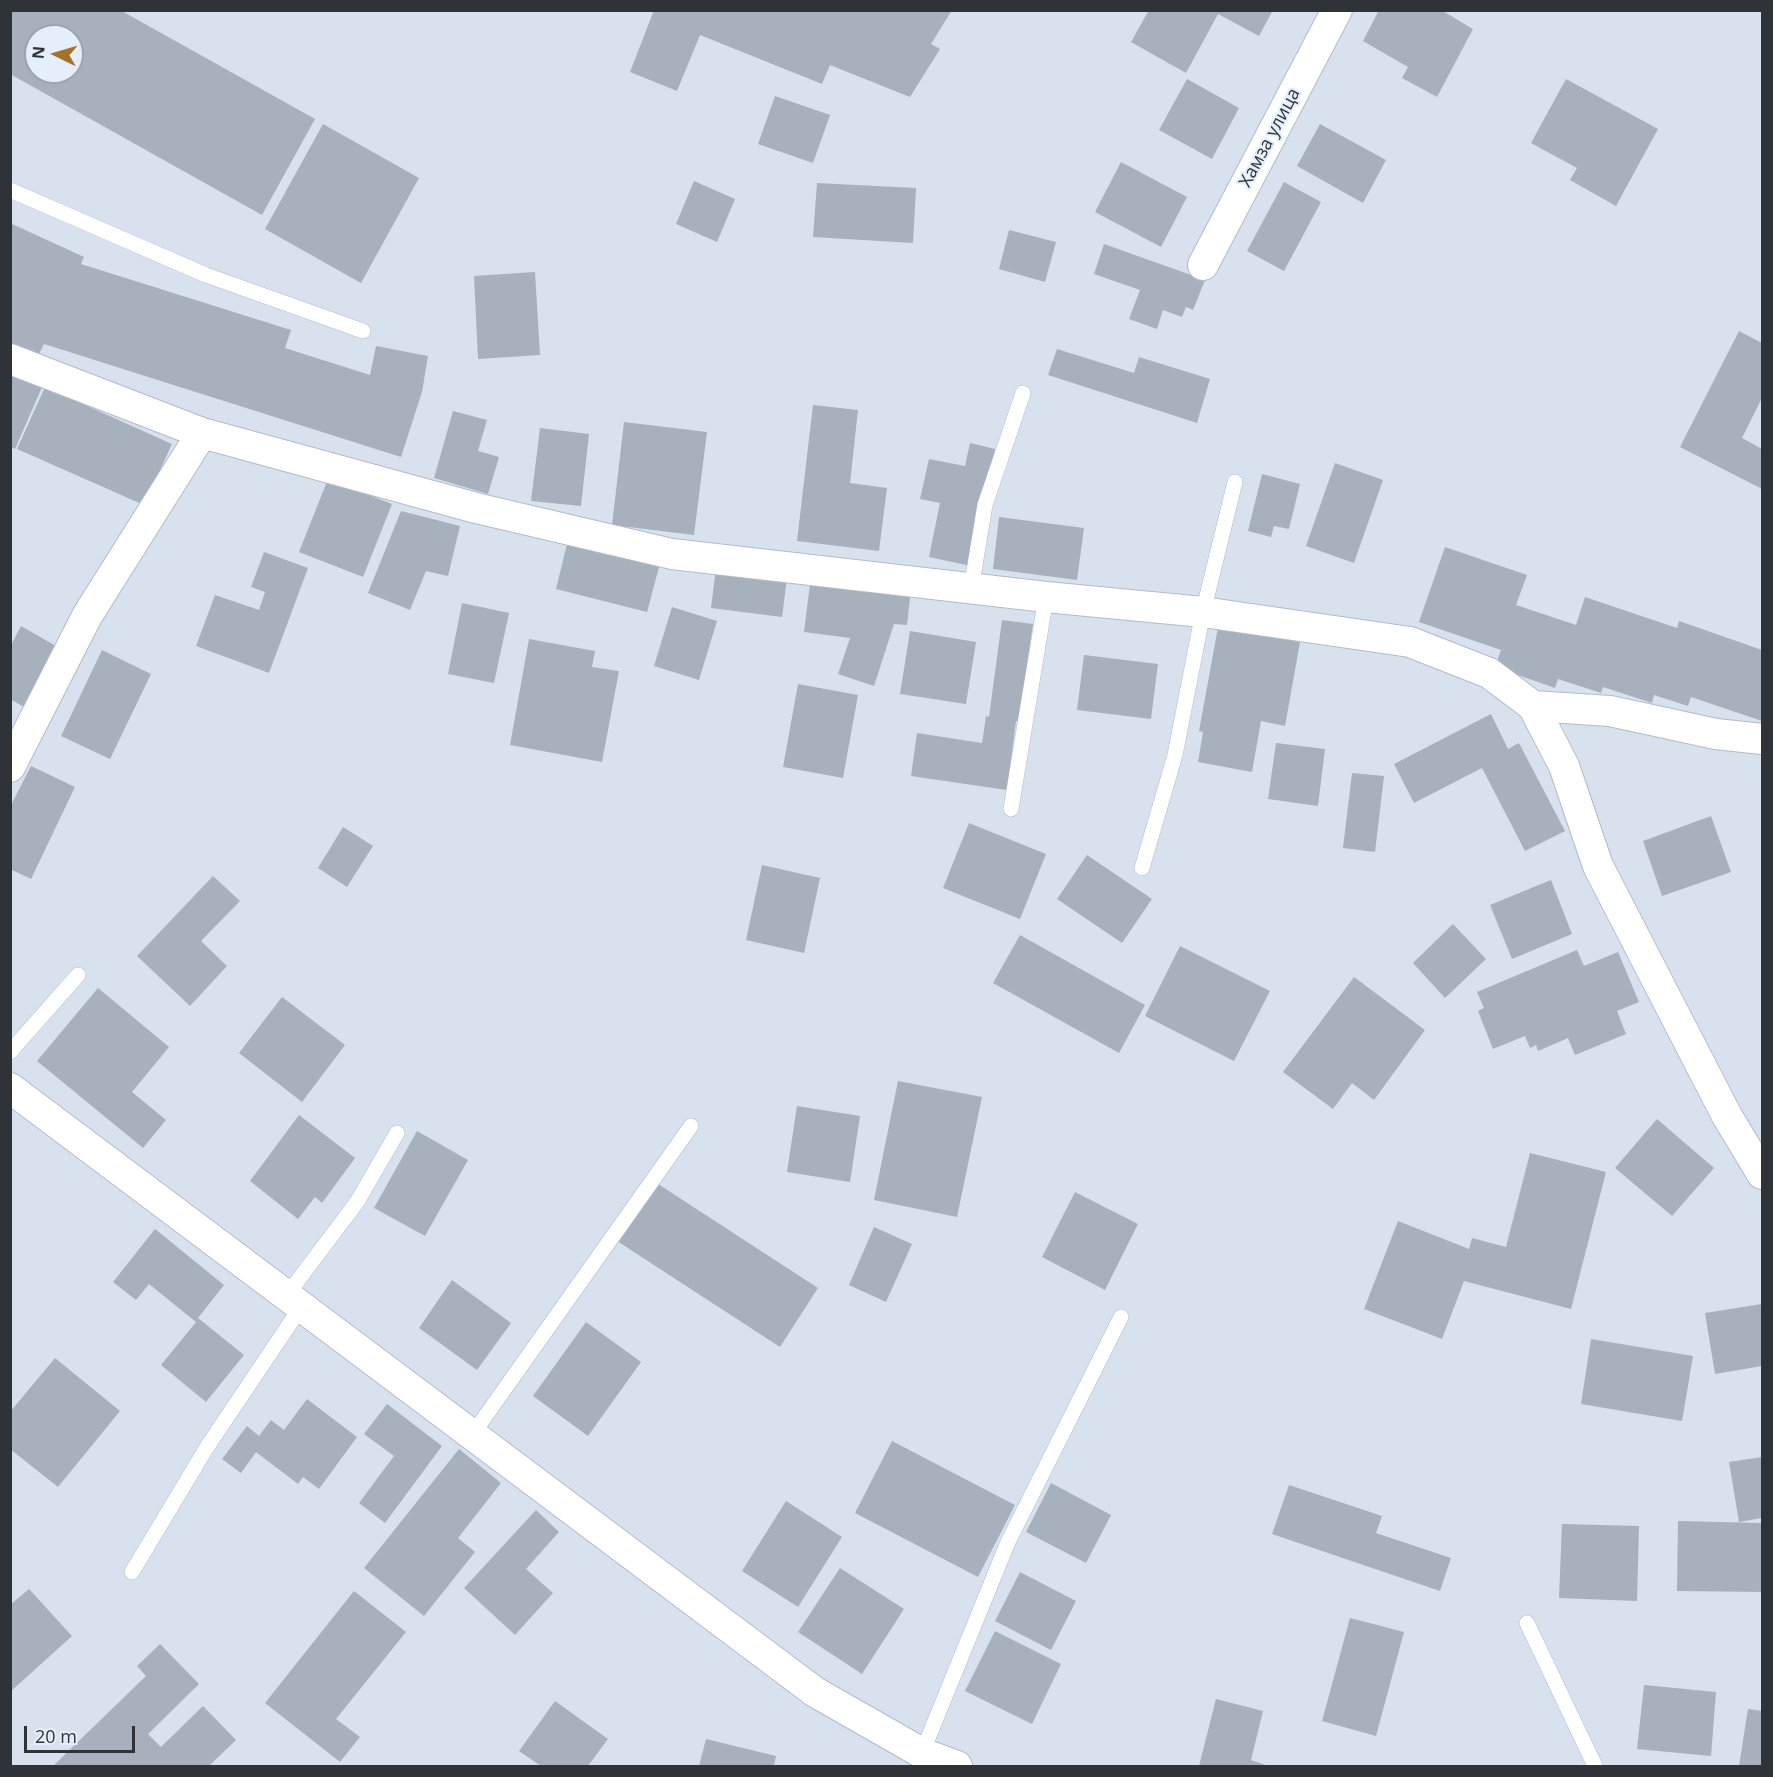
<!DOCTYPE html>
<meta charset="utf-8">
<style>
body{margin:0}
#map{position:relative;width:1773px;height:1777px;overflow:hidden;background:#d8e2ef;font-family:"Open Sans",sans-serif}
canvas{display:block}
.frame{position:absolute;inset:0;border:12px solid #2f3338;pointer-events:none}
.north{position:absolute;left:24px;top:24px;width:60px;height:60px;box-sizing:border-box;background:#e5effc;border:2px solid #9ca4ae;border-radius:50%;rotate:275deg;font-size:16px;font-weight:700;line-height:24px;text-align:center;color:#2f3338}
.north::after{content:'';display:block;margin:auto;width:21px;height:27px;background:#a6712b;clip-path:polygon(50% 0,100% 100%,50% 72%,0 100%)}
.scale{position:absolute;left:24px;top:1726px;width:111px;height:27px;box-sizing:border-box;border:3px solid #2f3338;border-top:0;padding-left:8px;font-size:18px;line-height:21px;white-space:nowrap;color:#2f3338;-webkit-text-stroke:4px #e5effc;paint-order:stroke}
</style>
<div id="map">
<canvas width="1773" height="1777"></canvas>
<div class="frame"></div>
<div class="north">N</div>
<div class="scale">20 m</div>
</div>
<script>
const c = document.querySelector('canvas').getContext('2d');
c.lineJoin = 'round';
function fillPath(path, color) {
  c.fillStyle = color;
  c.fill(path, 'evenodd');
}
function stroke(path, color, width, dash) {
  c.strokeStyle = color;
  c.lineWidth = width;
  c.lineCap = dash ? 'butt' : 'round';
  c.setLineDash(dash || []);
  c.stroke(path);
}
function write(font, color, halo, rows, align = 'center') {
  c.font = font + ' "Open Sans",sans-serif';
  c.lineWidth = 4.5;
  c.setLineDash([]);
  c.textBaseline = 'middle';
  c.strokeStyle = halo;
  c.fillStyle = color;
  for (const [text, x, y, turn = 0] of rows) {
    c.save();
    c.translate(x, y);
    c.rotate((+turn || 0) * Math.PI / 180);
    c.textAlign = isNaN(turn) ? turn : align;
    if (halo) c.strokeText(text, 0, 0);
    c.fillText(text, 0, 0);
    c.restore();
  }
}
const building = new Path2D(`
 M10 10H120L315 119 262 215 10 74ZM36 36H72V72H36Z
 M654 10H952L931 44 940 49 910 97 830 65 822 84 700 35 677 91 630 72Z
 M1149 10H1273L1259 36 1218 14 1186 73 1131 42Z
 M1379 10H1441L1473 29 1437 97 1402 78 1408 67 1363 41Z
 M1187 79 1239 108 1212 159 1159 130Z
 M1566 79 1658 129 1616 206 1570 180 1577 168 1531 143Z
 M775 96 830 115 813 163 758 144Z
 M323 124 419 178 361 283 265 229Z
 M1320 124 1386 160 1363 203 1297 166Z
 M1121 162 1187 197 1161 247 1095 212Z
 M694 181 735 199 717 242 676 224Z
 M1284 182 1321 202 1284 271 1247 251Z
 M817 183 916 188 913 243 813 237Z
 M10 223 84 257 81 264 291 330 285 348 370 375 376 346 428 356 422 392 401 457 44 344 37 358 10 345Z
 M1009 230 1056 242 1045 282 999 269Z
 M1104 244 1205 280 1193 310 1186 307 1182 317 1163 310 1157 329 1129 319 1140 290 1094 274Z
 M535 272 540 355 478 359 474 276Z
 M1739 331 1762 343V398L1742 438 1762 449V489L1680 447Z
 M1057 349 1134 373 1139 357 1210 379 1197 423 1048 375Z
 M10 373 42 387 15 449 10 447Z
 M45 387 172 444 144 505 17 449Z
 M813 405 858 410 850 483 887 488 879 551 797 541Z
 M453 411 487 420 478 451 499 457 488 494 434 478Z
 M624 422 707 432 694 535 612 525Z
 M540 428 589 434 581 506 531 501Z
 M970 443 995 449 971 566 929 557 940 503 920 499 929 459 965 466Z
 M1335 463 1383 480 1354 563 1306 546Z
 M1262 474 1300 484 1289 529 1274 526 1271 537 1248 531Z
 M328 479 392 504 363 577 299 552Z
 M401 511 460 526 448 576 426 571 410 610 368 593Z
 M999 517 1084 528 1077 580 993 569Z
 M567 544 659 567 647 612 556 589Z
 M1445 547 1527 575 1516 605 1576 625 1585 597 1677 628 1679 621 1762 650V721L1691 697 1688 706 1654 695 1652 703 1603 687 1601 693 1558 679 1555 688 1495 667 1501 650 1419 622Z
 M264 552 308 568 269 673 196 646 215 595 259 610 265 592 251 587Z
 M716 568 787 578 782 617 711 608Z
 M811 576 911 589 907 625 894 624 874 686 838 674 850 638 804 632Z
 M462 603 509 613 494 683 448 674Z
 M672 607 717 621 699 680 654 666Z
 M1002 620 1033 624 1019 721H1016L1007 790 911 776 917 733 982 743 986 716 989 717Z
 M21 626 56 646 24 707 10 699V647Z
 M1218 627 1300 642 1285 726 1261 721 1252 772 1198 762 1203 732 1199 731Z
 M910 631 976 642 966 704 900 694Z
 M529 639 595 651 592 667 619 671 602 762 510 745Z
 M102 650 151 674 110 759 61 736Z
 M1084 655 1158 664 1151 719 1077 710Z
 M798 684 858 695 843 778 783 767Z
 M1491 714 1508 749 1519 743 1565 831 1525 851 1482 768 1414 803 1394 764Z
 M1276 743 1325 749 1318 806 1268 799Z
 M31 766 75 787 31 879 10 869V807Z
 M1352 773 1384 776 1375 852 1343 848Z
 M1711 816 1731 872 1662 896 1643 841Z
 M969 823 1046 854 1020 919 943 888Z
 M343 827 373 846 347 887 318 868Z
 M1087 855 1152 899 1122 943 1057 899Z
 M762 865 820 878 804 953 746 940Z
 M213 876 240 901 201 941 227 966 190 1006 137 956Z
 M1551 880 1572 934 1512 959 1490 905Z
 M1453 924 1486 959 1445 998 1413 963Z
 M1020 935 1145 1005 1119 1053 993 983Z
 M1180 946 1270 991 1234 1061 1145 1016Z
 M1577 950 1584 966 1618 952 1639 1002 1617 1011 1626 1034 1575 1055 1568 1038 1538 1051 1536 1045 1530 1048 1525 1036 1493 1049 1478 1011 1484 1008 1477 992Z
 M1354 977 1425 1030 1374 1100 1352 1083 1333 1109 1283 1072Z
 M98 988 169 1047 132 1092 166 1120 143 1148 37 1061Z
 M282 997 345 1045 302 1102 239 1053Z
 M898 1081 982 1097 957 1217 874 1200Z
 M797 1106 860 1116 850 1182 787 1172Z
 M299 1115 355 1158 322 1203 315 1197 298 1219 250 1181Z
 M1657 1119 1714 1168 1672 1216 1615 1168Z
 M417 1131 468 1160 425 1236 374 1208Z
 M1530 1153 1606 1172 1571 1309 1464 1281 1442 1339 1364 1309 1398 1221 1469 1249 1472 1238 1506 1247Z
 M655 1182 818 1288 780 1347 617 1241Z
 M1075 1192 1138 1224 1105 1290 1042 1257Z
 M874 1227 912 1244 886 1302 849 1285Z
 M155 1229 224 1285 198 1318 244 1355 206 1402 161 1365 196 1322 149 1284 136 1300 113 1282Z
 M452 1280 511 1323 477 1370 419 1328Z
 M1762 1304V1366L1715 1374 1705 1313Z
 M586 1322 641 1362 588 1436 533 1396Z
 M1591 1339 1693 1356 1682 1421 1581 1404Z
 M55 1358 120 1411 58 1487 10 1449V1412Z
 M307 1399 357 1437 319 1489 303 1477 298 1484 256 1452 241 1473 222 1459 247 1426 259 1436 271 1420 284 1430Z
 M387 1404 442 1446 385 1523 359 1503 394 1456 364 1434Z
 M892 1441 1015 1505 978 1577 855 1513Z
 M459 1449 501 1483 458 1538 475 1552 424 1616 364 1568Z
 M1762 1457V1518L1739 1522 1729 1462Z
 M1051 1483 1111 1515 1086 1563 1026 1532Z
 M1289 1485 1382 1516 1376 1533 1451 1558 1440 1591 1272 1534Z
 M786 1501 842 1537 798 1607 742 1571Z
 M536 1510 559 1532 526 1569 553 1593 515 1635 464 1588Z
 M1678 1521 1762 1523V1592L1677 1591Z
 M1562 1524 1639 1526 1637 1601 1559 1598Z
 M840 1568 904 1609 862 1674 798 1632Z
 M1020 1572 1076 1601 1051 1650 995 1621Z
 M29 1589 72 1636 10 1692V1605Z
 M354 1591 406 1632 336 1719 360 1737 340 1762 265 1703Z
 M1350 1618 1404 1632 1376 1736 1322 1721Z
 M995 1631 1061 1664 1032 1724 965 1691Z
 M160 1644 199 1684 148 1734 161 1747 203 1706 236 1740 209 1766H53L146 1676 137 1666Z
 M1644 1685 1716 1692 1711 1756 1637 1749Z
 M1216 1699 1263 1711 1251 1760 1268 1766H1199Z
 M555 1701 608 1739 588 1766H541L519 1751Z
 M1748 1709 1762 1711V1766H1739Z
 M706 1739 776 1756 774 1766H699Z`);
const service = new Path2D(`
 M10 190 206 275 363 331
 M971 589 985 505 1023 393
 M1011 809 1046 597
 M1142 868 1175 755 1203 612 1235 482
 M10 1052 78 975
 M287 1295 357 1202 397 1133
 M472 1435 691 1126
 M132 1572 207 1447 301 1307
 M1527 1623 1595 1766
 M922 1753 1008 1542 1121 1317`);
const minor = new Path2D(`
 M1203 265 1337 10
 M10 359 202 433 476 508 672 554 1046 597 1203 612 1410 642 1489 673 1533 706 1564 766 1598 866 1727 1116 1762 1174
 M1533 706 1610 711 1716 734 1762 739
 M10 767 87 616 202 433
 M10 1088 815 1692 922 1753 957 1766`);
const streetNames = [
 ["Хамза улица",1270,138,-62]
];
fillPath(building, '#a7b0bd');
stroke(service, '#b2bbc8', 16);
stroke(minor, '#b2bbc8', 32);
stroke(service, '#fff', 15);
stroke(minor, '#fff', 30);
write('18px', '#2f3338', '#e5effc', streetNames);
</script>
